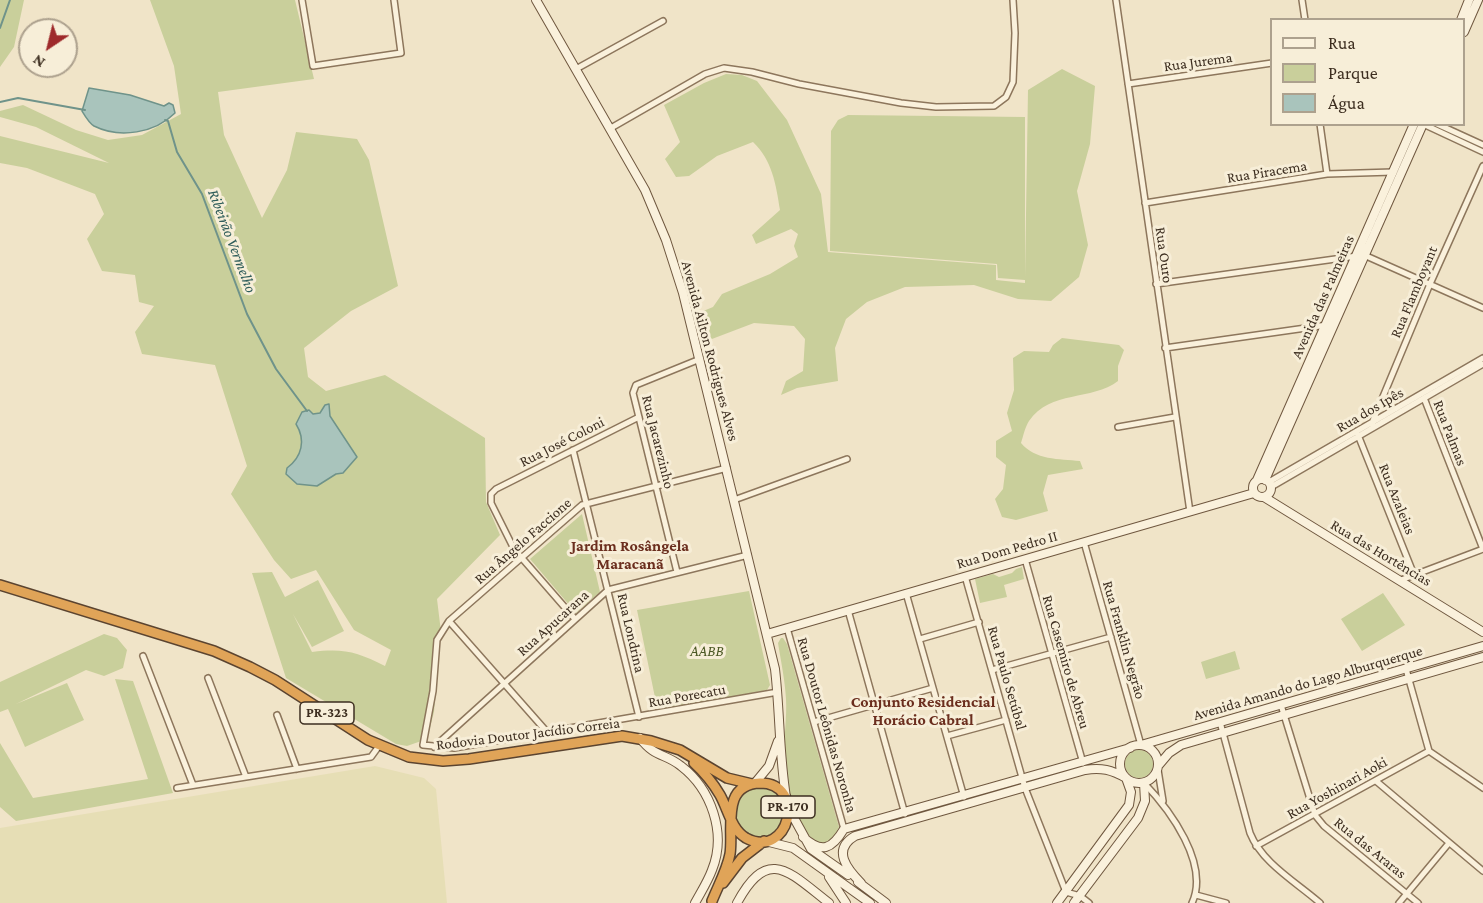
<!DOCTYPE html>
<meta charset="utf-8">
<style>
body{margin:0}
#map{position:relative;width:1483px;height:903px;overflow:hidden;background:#f0e4c8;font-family:"Crimson Pro",serif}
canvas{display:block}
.legend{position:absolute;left:1270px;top:18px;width:195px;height:108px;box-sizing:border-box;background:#f7eed8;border:2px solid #ada18e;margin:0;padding:8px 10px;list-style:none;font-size:18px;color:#3d2e20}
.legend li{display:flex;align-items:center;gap:12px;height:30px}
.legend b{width:30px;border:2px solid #ada18e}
.north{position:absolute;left:18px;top:18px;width:60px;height:60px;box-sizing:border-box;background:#f7eed8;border:2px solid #ada18e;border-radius:50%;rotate:215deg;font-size:16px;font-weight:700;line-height:24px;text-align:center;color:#3d2e20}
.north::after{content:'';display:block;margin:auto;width:21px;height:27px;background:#9e2a2b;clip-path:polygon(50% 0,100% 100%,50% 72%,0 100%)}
</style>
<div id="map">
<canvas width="1483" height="903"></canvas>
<ul class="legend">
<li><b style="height:8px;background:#faf1dc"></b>Rua</li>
<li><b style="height:16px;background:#c9cf9b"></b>Parque</li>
<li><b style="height:16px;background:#a9c4bc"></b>Água</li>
</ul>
<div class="north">N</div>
</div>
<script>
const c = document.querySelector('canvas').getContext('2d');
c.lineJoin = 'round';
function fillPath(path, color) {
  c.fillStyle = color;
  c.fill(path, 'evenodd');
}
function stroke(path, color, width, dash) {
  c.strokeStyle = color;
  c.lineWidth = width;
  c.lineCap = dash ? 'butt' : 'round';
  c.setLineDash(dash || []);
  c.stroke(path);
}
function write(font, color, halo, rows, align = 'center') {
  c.font = font + ' "Crimson Pro",serif';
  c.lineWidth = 6;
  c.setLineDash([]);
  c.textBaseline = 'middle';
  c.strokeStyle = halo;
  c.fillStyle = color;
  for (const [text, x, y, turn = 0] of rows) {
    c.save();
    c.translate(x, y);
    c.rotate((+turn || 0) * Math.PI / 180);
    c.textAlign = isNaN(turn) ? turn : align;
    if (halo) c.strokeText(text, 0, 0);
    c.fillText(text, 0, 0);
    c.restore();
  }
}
const farmland = new Path2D(`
 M375 766 424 778 436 789 447 903H0V828Z`);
const green = new Path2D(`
 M0 0H24L14 47 0 67Z
 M150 0H295L314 79 218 92 224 135 262 218 287 170 296 132 357 139 369 160 398 286 351 311 304 348 308 377 326 391 385 375 485 438 486 502 500 535 437 599 441 632 434 712 427 739 407 746 396 744 286 678 252 573 272 572 285 597 318 580 344 631 312 647 293 614 312 652C344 648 357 652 385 666L391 650 354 630 316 570 291 579 274 560 231 494 247 466 215 365 142 354 135 332 154 306 139 302 135 275 102 271 87 239 104 214 95 194 27 168 0 163V136L109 163 36 127 0 117V111L23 105 76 130 108 140 142 135 181 114 174 66Z
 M1062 69 1095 86 1090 144 1077 191 1088 245 1079 277 1051 301 1018 299 974 285 905 287 867 302 846 319 835 348 838 381 797 388 781 395 786 381 803 371 805 339 794 326 754 323 704 342 696 314 713 307 722 294 770 274 798 257 794 246 798 234 791 229 756 244 752 235 780 210C776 184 772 160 753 142L717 156 689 176 676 177 665 159 680 142 664 105 704 83 726 74 742 75 757 81 787 120 821 194 828 252 996 265V280L1025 283V280L998 278 997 264 830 251 831 131 838 120 848 115 1025 117V277L1028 90Z
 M1062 338 1119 345 1124 350 1118 366V381C1092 401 1050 390 1029 421 1025 427 1023 437 1021 443 1035 460 1059 459 1080 461L1083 469 1048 475 1043 493 1048 511 1016 520 1002 517 995 499 1003 489 1006 465 996 457V441L1012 431 1007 413 1014 390 1013 358 1024 351 1049 352 1053 345Z
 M582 514 600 592 576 613 530 559Z
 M1022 567 1024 579 1004 585 1007 597 980 603 975 579 993 574 999 577 1012 573 1016 569Z
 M749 591 770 685 767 690 658 712 637 610Z
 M1383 593 1405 625 1362 651 1341 619Z
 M104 634 117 638 127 650 123 668 104 676 86 670 16 704 67 683 84 720 25 747 8 709 0 712V682Z
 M781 638H783L787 644 839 827 833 838 824 843C795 841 785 778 784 755 784 736 787 717 786 699 785 680 781 662 778 643Z
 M1235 651 1240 669 1206 679 1201 662Z
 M115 679 133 681 173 793 16 821 0 807V743L33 798 148 779Z
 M1125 764a14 14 0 1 1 28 0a14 14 0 1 1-28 0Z
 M735 812a25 25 0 1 1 50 0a25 25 0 1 1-50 0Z`);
const water = new Path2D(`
 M89 88 130 95 164 106 169 103 173 105 175 113C155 133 120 139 94 126 89 123 85 116 82 111Z
 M329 404 330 416 357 457 343 473 336 474 317 486 297 484 286 474 287 468C302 457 306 440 296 424L302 412 309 410 313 414 320 413 325 405Z`);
const stream = new Path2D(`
 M0 28 10 0
 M0 102 18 98 85 110
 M165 120 168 121 177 152 202 194 247 314 276 369 307 411`);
const street = new Path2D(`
 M302 0 313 66 401 53 394 0
 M1116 0 1190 512
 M1302 0 1305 20
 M576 69 663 21
 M1128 84 1272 63
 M1320 124 1327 174
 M1423 124 1483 152
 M1437 124 1483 145
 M611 128 705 74 724 68 752 72 799 84 901 103 936 107 994 106 1006 97 1013 82 1015 33 1013 0
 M1145 203 1327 174 1393 172
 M1156 284 1364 255 1483 308
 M1165 348 1327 325
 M1424 398 1483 549
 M1118 427 1175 417
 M1374 427 1372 423 1430 284 1483 166
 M1358 435 1414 575
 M573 450 639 717
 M727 468 582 505 449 621 437 640 433 691 423 745 454 748 778 692
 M1269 482 1483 358
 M1271 487 1483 364
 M734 500 847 459
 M1084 542 1141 745
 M1025 559 1083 763
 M677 572 633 393 636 385 700 359
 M965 576 1025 788 1066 892 1080 896 1089 903
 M1401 580 1483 549
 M906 593 964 797
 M848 610 905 814
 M575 619 514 549 491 503V494L496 489 639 417
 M449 621 547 732
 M787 628 844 829
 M920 639 979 622
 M143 656 193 785
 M1406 669 1429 751 1483 788
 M992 670 1111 637
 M208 678 246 777
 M1281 705 1315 815 1324 826 1418 903
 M277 715 297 769
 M814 722 933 688
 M1220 722 1250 833C1262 863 1296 882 1320 903
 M947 736 1006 720
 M434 747 608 590 748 555
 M1158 770 1163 801
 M1376 781 1483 871
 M1144 783C1170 810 1210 864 1192 903
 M177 788 371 757 379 746
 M1256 846 1429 751
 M1196 895 1226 903
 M1399 903 1449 843`);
const secondary = new Path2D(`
 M536 0 645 190 666 240 683 293 775 669C780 712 779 754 786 797
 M1461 20 1469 0
 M1464 32 1478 0
 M1253 488a9 9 0 1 1 18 0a9 9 0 1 1-18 0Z
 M1257 480 1414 124
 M1265 480 1423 124
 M1264 497 1483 632
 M767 634 1254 493
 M640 738C655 758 665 753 681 766 711 789 727 833 712 870 708 881 701 892 695 903
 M1141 745 1483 646
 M1120 764a19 19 0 1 1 38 0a19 19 0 1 1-38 0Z
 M1158 766 1169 753 1181 745 1483 657
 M755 783 769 766 778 741
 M789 809 811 849 848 875
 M803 837C822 854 832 849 844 829L1130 748
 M765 841 793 848 870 903
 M829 877 846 903
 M858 882 886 903
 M861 883C848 870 831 850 855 836L1085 770C1101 767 1112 770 1126 778L1131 792 1129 805 1057 903
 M737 903C768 845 789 872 829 903
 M1074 903 1138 818 1145 801 1144 783`);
const highway = new Path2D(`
 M0 585 214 651 250 667 275 680 368 740 409 757 443 761 469 759 622 736 651 741 680 750 727 778 752 784
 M694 763C705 773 713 783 720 795 728 809 731 829 746 838 789 861 808 783 760 783 720 784 734 830 730 854 727 870 718 886 712 901
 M723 883 742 858 764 841`);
const shields = [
 [327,713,54],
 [788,807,54]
];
const shieldNames = [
 ["PR-323",327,713],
 ["PR-170",788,807]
];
const streetNames = [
 ["Rua Jurema",1198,62,-8],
 ["Rua Piracema",1267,172,-9],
 ["Rua Ouro",1164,255,82],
 ["Rua Flamboyant",1414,292,-67],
 ["Avenida das Palmeiras",1323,297,-66],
 ["Avenida Ailton Rodrigues Alves",710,351,75],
 ["Rua dos Ipês",1370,410,-30],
 ["Rua Palmas",1450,433,69],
 ["Rua José Coloni",562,442,-27],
 ["Rua Jacarezinho",658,442,76],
 ["Rua Azaleias",1397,499,68],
 ["Rua Ângelo Faccione",523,541,-41],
 ["Rua Dom Pedro II",1007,550,-16],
 ["Rua das Hortências",1381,553,31],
 ["Rua Apucarana",553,623,-42],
 ["Rua Londrina",631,633,77],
 ["Rua Franklin Negrão",1124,640,74],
 ["Rua Casemiro de Abreu",1066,662,74],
 ["Rua Paulo Setúbal",1007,678,74],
 ["Avenida Amando do Lago Alburquerque",1308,683,-16],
 ["Rua Porecatu",687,696,-10],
 ["Rua Doutor Leônidas Noronha",827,725,74],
 ["Rodovia Doutor Jacídio Correia",528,734,-7],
 ["Rua Yoshinari Aoki",1337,788,-29],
 ["Rua das Araras",1370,848,39]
];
const parkNames = [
 ["AABB",707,651]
];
const waterNames = [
 ["Ribeirão Vermelho",232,241,69]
];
const neighbourhoodNames = [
 ["Jardim Rosângela",630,546],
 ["Maracanã",630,564],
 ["Conjunto Residencial",923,702],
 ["Horácio Cabral",923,720]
];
fillPath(farmland, '#e6deb5');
fillPath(green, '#c9cf9b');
fillPath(water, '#a9c4bc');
stroke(water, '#6f938a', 1.5);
stroke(stream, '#6f938a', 2);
stroke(street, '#8d765c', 8);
stroke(secondary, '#6f573f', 10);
stroke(highway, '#5b4430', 12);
stroke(street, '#faf1dc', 5);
stroke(secondary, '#faf1dc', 8);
stroke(highway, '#e0a458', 9);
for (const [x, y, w] of shields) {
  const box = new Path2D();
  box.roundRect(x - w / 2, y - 11, w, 22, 4.5);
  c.fillStyle = '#f7eed8';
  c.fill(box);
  stroke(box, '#3d2e20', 1.5);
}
write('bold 14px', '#3d2e20', null, shieldNames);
write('15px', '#3d2e20', '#f7eed8', streetNames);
write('italic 15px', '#4d5a26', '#f7eed8', parkNames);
write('italic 16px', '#2f5d5a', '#f7eed8', waterNames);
write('bold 16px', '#6b2e1e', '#f7eed8', neighbourhoodNames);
</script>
